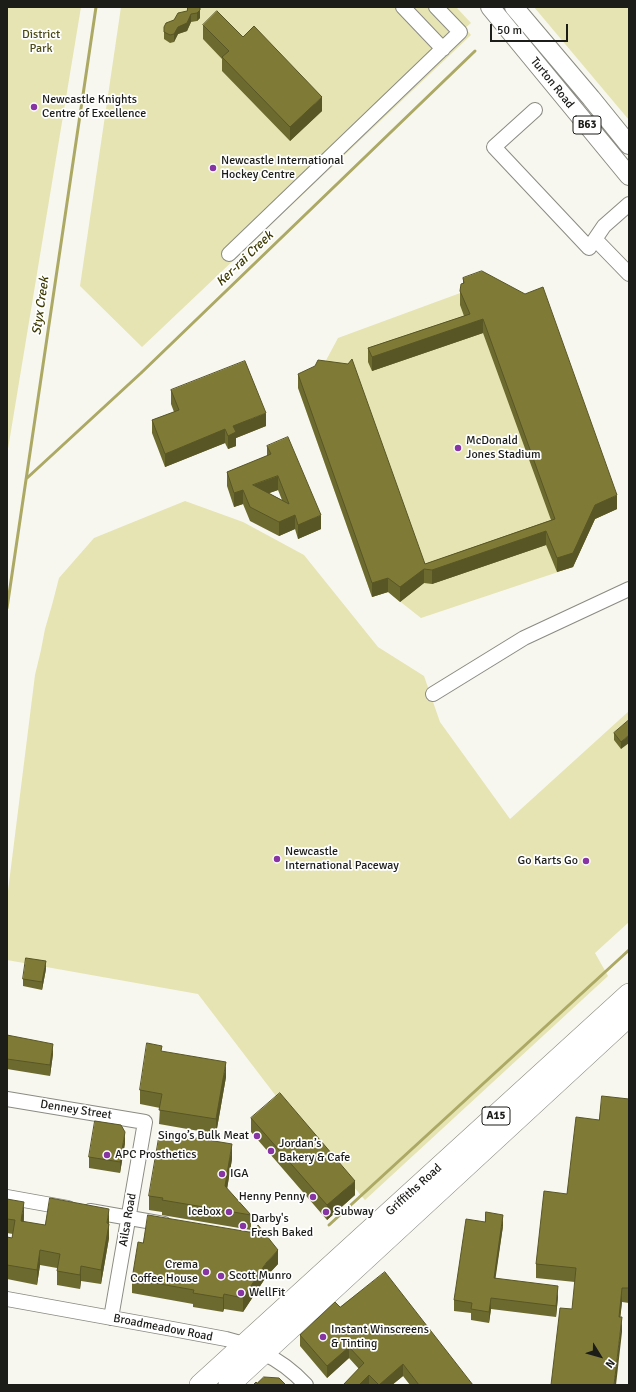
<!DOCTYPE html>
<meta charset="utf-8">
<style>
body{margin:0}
#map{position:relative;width:636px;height:1392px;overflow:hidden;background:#f7f7ef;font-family:Signika,sans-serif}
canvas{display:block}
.frame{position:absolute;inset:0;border:8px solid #1c1c19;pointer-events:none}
.north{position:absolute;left:580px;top:1336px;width:40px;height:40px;-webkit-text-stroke:3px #fff;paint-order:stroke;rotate:127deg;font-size:11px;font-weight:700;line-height:16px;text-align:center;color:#1c1c19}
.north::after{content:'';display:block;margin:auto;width:14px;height:18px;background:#1c1c19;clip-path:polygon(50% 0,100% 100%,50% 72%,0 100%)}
.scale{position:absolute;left:490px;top:24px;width:78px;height:18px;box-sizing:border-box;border:2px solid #1c1c19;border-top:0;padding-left:5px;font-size:12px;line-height:14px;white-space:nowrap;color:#1c1c19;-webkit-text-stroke:3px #fff;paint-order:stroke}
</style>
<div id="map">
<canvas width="636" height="1392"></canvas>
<div class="frame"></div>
<div class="north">N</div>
<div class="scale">50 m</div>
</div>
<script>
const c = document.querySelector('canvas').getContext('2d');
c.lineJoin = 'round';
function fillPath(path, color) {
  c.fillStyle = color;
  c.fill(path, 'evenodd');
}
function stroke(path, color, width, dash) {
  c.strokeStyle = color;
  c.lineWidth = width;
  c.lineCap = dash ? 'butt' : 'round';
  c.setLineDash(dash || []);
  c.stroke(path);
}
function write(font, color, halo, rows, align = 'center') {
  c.font = font + ' Signika,sans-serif';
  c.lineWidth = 3.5;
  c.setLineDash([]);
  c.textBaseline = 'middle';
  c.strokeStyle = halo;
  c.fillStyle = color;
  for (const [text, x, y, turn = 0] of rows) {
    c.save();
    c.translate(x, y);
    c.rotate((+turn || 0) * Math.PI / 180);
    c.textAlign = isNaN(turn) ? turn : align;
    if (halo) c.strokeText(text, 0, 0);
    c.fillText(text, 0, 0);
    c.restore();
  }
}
const green = new Path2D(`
 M7 7H81L7 455Z
 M121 7H456L471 23 465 28 471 35 142 347 80 286Z
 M534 7H629V120Z
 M482 285 543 302 617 509 595 519 573 567 421 618 388 592 372 597 298 388 315 381 338 338Z
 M185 501 243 522 304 555 378 647 424 676 440 722 510 819 629 711V922L595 953 608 976 365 1200 279 1100 198 994 7 960V899L35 675 41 650 45 629 52 605 59 578 94 538Z`);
const stream = new Path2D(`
 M26 479 141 373 475 51
 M7 608 96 7
 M329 1225 629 950`);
const minor = new Path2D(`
 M403 7 443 49
 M535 110 494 147 589 248 604 226 629 204
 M595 239 629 274
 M229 254 460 32 436 7
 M433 694 524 638 629 589
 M7 1099 145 1122 111 1318
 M7 1197 68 1208
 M90 1211 164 1224
 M7 1299 178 1330 226 1339 244 1344
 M263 1353C280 1361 293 1371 306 1385`);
const major = new Path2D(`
 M490 7 629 176
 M514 7 591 98 629 145`);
const highway = new Path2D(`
 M200 1385 629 994
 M229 1385 629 1016`);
const wall = new Path2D(`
 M200 7V18L197 21 191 22 187 31 178 34 174 42 170 43 164 39V27L174 20 187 11Z
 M203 25 243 37 322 111 290 141 222 71V59L203 39Z
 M463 278 617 509 595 519 573 567 557 572 546 545 432 584 424 583 400 602 388 592 372 597 298 388V374L425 564 551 520 483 333 372 371 368 362V348L464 316 460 305V291L463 283Z
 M171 390 266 426 236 438V446L228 449 225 443 165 467 152 433V420L174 412 171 404Z
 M267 446 321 529 298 539 295 529 279 536 250 521 243 504 234 507 227 486V472L267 456ZM278 490 282 500 269 493Z
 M629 720 621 749 614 740V733Z
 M46 969 42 990 23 986V979Z
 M7 1035 53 1054 50 1076 7 1069Z
 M162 1052 226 1077 216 1134 159 1124 160 1108 140 1104V1090Z
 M629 1099V1303L622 1302 620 1317 622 1332 575 1282 536 1278V1264L567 1194 599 1120Z
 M251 1118 355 1195 327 1220 251 1132Z
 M125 1143 120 1173 89 1168V1157Z
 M232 1159 227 1189 251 1215V1230L162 1215V1212L149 1210V1196Z
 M7 1199 24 1216V1222L45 1225 109 1223V1238L101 1284 81 1281 80 1289 57 1285V1268L40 1265 37 1285 7 1279V1237L12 1238 13 1234 7 1233Z
 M503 1226 495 1278 558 1297 556 1317 491 1309 489 1323 471 1320V1313L454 1311V1300Z
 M278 1264 266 1277 243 1312 224 1309 223 1312 193 1307V1304L132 1293V1279Z
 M340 1307 473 1385H410L403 1376 392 1385H343L359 1369 349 1358 327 1378 300 1346V1335Z`);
const shadedWall = new Path2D(`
 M200 10V18L197 21V13Z
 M191 14V22L187 31 178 34 174 42V34L178 27Z
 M322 97V111L290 141V127Z
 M483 319V333L372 371V357Z
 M266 413V426L236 438V446L228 449V436L233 426Z
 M225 429V443L165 467V454Z
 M278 476V490L253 499V485Z
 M243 490V504L234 507V493Z
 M617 495V509L595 519 573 567 557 572V558L595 505Z
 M295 515V529L279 536V522Z
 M321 515V529L298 539V525Z
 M546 531V545L432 584V570Z
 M424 569V583L400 602V587Z
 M388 578V592L372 597V583Z
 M629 735V743L621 749V742Z
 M46 961V969L42 990V982Z
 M53 1044V1054L50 1076V1065Z
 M226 1062V1077L216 1134V1119Z
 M125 1132V1143L120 1173V1162Z
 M232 1144V1159L225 1201V1186Z
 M355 1181V1195L327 1220V1205Z
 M24 1202V1216L21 1236V1221Z
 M109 1209V1238L101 1284V1270L107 1223Z
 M503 1215V1226L494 1289V1278Z
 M40 1250V1265L37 1285V1270Z
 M278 1250V1264L266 1277 243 1312V1298L266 1263Z
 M81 1266V1281L80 1289V1275Z
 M558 1286V1297L556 1317V1306Z
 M622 1288V1302L619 1331V1317Z
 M224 1294V1309L223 1312V1298Z
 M491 1298V1309L489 1323V1312Z
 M622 1317V1332L616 1385H614Z
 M349 1347V1358L327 1378V1366Z
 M403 1364V1376L392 1385H379Z
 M369 1375V1385H359Z`);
const building = new Path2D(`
 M188 7H200V10L197 13 191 14 187 23 178 27 174 34 170 35 164 32V27L166 23 174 20 178 13 187 11Z
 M217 11 243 37 254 26 322 97 290 127 222 57 229 51 203 25Z
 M482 271 525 294 543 287 617 495 595 505 573 553 557 558 546 531 432 570 424 569 400 587 388 578 372 583 298 374 315 366 318 360 348 364 352 359 425 564 555 519 483 319 372 357 368 348 470 314 460 291 461 284 464 283 463 278Z
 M245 361 266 413 233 426 236 432 228 436 225 429 165 454 152 420 179 410 171 390Z
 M288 437 321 515 298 525 295 515 279 522 250 507 243 490 234 493 227 472 271 454 267 446ZM278 476 289 504 253 485Z
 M629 720V735L621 742 614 733Z
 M26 958 46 961 42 982 23 979Z
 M7 1035 53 1044 50 1065 7 1059Z
 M147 1043 162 1046 161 1051 226 1062 216 1119 159 1110 162 1094 140 1090Z
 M280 1093 355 1181 327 1205 251 1118Z
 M602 1096 629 1099V1288H622L619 1317H622L614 1385H551L560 1308 572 1309 576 1268 536 1264 544 1191 567 1194 576 1117 599 1120Z
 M95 1121 121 1125 125 1132 120 1162 89 1157Z
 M160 1132 232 1144 225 1186 251 1215 162 1200 163 1198 149 1196Z
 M50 1198 109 1209 107 1223 109 1224 101 1270 81 1266 80 1275 57 1271 60 1254 40 1250 37 1270 7 1265V1237L12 1238 15 1220 7 1219V1199L24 1202 21 1221 45 1225Z
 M486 1212 503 1215 494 1278 558 1286 556 1306 491 1298 489 1312 471 1309 472 1303 454 1300 466 1219 485 1222Z
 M148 1215 249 1232H253L256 1229 258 1225 278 1250 266 1263 243 1298 224 1294 223 1298 193 1293 194 1290 132 1279 138 1242 143 1243Z
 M385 1272 473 1385H419L403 1364 379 1385 369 1375 359 1385H343L364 1363 349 1347 327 1366 300 1335 335 1302 340 1307Z
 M264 1377 279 1378 286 1385 287 1384 288 1385H253L256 1382 257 1383Z`);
const markers = [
 [34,107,4,"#8835a4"],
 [213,168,4,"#8835a4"],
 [458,448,4,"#8835a4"],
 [277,859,4,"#8835a4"],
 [586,861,4,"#8835a4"],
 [257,1136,4,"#8835a4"],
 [271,1151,4,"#8835a4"],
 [107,1155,4,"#8835a4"],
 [222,1174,4,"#8835a4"],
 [313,1197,4,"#8835a4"],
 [229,1212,4,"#8835a4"],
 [326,1212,4,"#8835a4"],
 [243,1226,4,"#8835a4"],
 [206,1272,4,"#8835a4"],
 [221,1276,4,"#8835a4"],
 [241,1293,4,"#8835a4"],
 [323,1337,4,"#8835a4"]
];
const shields = [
 [587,125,28],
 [496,1116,28]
];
const shieldNames = [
 ["B63",587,125],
 ["A15",496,1116]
];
const parkNames = [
 ["District",41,35],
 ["Park",41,49]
];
const streetNames = [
 ["Turton Road",552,83,51],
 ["Denney Street",76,1110,9],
 ["Griffiths Road",414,1190,-42],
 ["Ailsa Road",128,1220,-80],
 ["Broadmeadow Road",163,1328,11]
];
const poiNames = [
 ["Newcastle Knights",42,100],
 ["Centre of Excellence",42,114],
 ["Newcastle International",221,161],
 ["Hockey Centre",221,175],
 ["McDonald",466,441],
 ["Jones Stadium",466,455],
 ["Newcastle",285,852],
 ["International Paceway",285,866],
 ["Go Karts Go",578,861,"right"],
 ["Singo’s Bulk Meat",249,1136,"right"],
 ["Jordan’s",279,1144],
 ["Bakery & Cafe",279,1158],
 ["APC Prosthetics",115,1155],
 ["IGA",230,1174],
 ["Henny Penny",305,1197,"right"],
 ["Icebox",221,1212,"right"],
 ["Subway",334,1212],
 ["Darby's",251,1219],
 ["Fresh Baked",251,1233],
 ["Crema",198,1265,"right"],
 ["Coffee House",198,1279,"right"],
 ["Scott Munro",229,1276],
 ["WellFit",249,1293],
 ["Instant Winscreens",331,1330],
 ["& Tinting",331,1344]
];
const waterNames = [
 ["Ker-rai Creek",245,259,-44],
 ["Styx Creek",41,306,-82]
];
fillPath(green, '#e5e4b2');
stroke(stream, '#aca964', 3);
stroke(minor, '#8b8b83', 16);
stroke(major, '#8b8b83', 20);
stroke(highway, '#8b8b83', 22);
stroke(minor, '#fff', 14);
stroke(major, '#fff', 18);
stroke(highway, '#fff', 21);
fillPath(wall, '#6d6a2f');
fillPath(shadedWall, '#595626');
fillPath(building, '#7f7b37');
stroke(building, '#595626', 1);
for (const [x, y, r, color] of markers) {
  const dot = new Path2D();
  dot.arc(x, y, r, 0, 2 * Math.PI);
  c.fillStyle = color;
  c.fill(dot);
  stroke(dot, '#fff', 1.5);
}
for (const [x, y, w] of shields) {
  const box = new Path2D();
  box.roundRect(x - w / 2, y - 9, w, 18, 3);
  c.fillStyle = '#fff';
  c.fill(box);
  stroke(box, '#1c1c19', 1);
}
write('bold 11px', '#1c1c19', null, shieldNames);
write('12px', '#4c4a15', '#fff', parkNames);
write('12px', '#1c1c19', '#fff', streetNames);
write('12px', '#1c1c19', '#fff', poiNames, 'left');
write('italic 13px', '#3d3a00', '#fff', waterNames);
</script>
